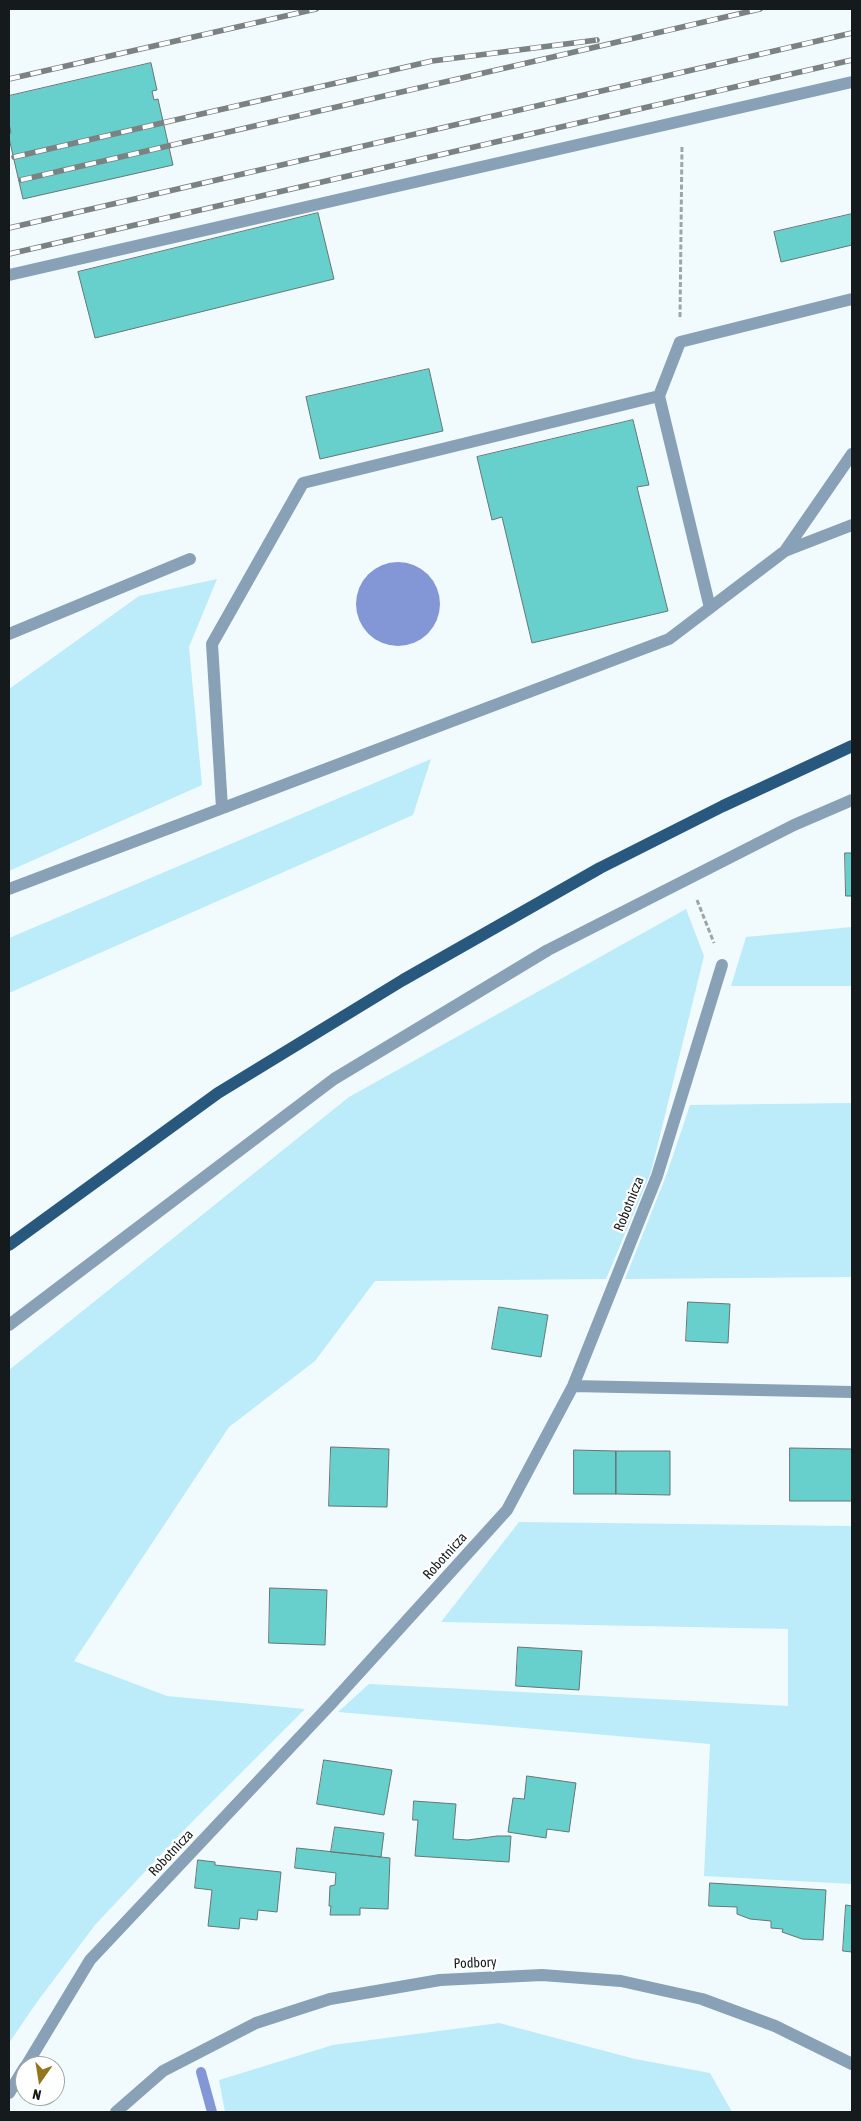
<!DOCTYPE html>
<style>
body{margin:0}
#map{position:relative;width:861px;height:2121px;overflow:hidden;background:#f1fbfe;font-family:"Asap Condensed",sans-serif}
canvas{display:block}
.frame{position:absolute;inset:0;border:10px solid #151b1c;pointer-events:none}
.north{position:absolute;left:15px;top:2056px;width:50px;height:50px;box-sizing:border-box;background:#fff;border:1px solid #a1a4a4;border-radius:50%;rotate:193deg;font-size:14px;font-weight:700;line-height:20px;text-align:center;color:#151b1c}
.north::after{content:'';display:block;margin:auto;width:18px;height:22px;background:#92761c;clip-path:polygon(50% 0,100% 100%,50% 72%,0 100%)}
</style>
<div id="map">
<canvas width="861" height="2121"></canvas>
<div class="frame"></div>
<div class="north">N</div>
</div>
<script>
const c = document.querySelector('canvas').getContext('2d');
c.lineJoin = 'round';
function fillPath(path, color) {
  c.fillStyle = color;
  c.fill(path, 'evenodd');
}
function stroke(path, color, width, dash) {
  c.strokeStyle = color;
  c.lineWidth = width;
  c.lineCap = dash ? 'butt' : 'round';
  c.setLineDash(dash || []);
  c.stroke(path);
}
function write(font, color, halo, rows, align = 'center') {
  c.font = font + ' "Asap Condensed",sans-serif';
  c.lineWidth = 4.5;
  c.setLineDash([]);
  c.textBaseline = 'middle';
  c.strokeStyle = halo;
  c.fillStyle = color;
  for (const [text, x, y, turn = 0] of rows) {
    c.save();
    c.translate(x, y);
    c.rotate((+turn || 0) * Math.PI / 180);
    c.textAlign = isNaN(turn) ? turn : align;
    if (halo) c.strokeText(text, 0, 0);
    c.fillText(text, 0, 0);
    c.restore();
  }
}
const green = new Path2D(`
 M217 579 189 647 202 785 9 871V689L139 596Z
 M431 759 413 815 9 993V938Z
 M686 909 704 956 651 1172 606 1279 375 1281 315 1361 229 1427 74 1661 167 1696 305 1709 185 1829 95 1925 37 2002 9 2043V1370L349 1097Z
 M852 927V986H731L746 937Z
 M852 1103V1277L625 1279 666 1176 690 1105Z
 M519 1522 852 1526V1884L704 1876 710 1744 338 1712 369 1684 788 1706V1629L441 1622Z
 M499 2023 635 2059 710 2073 732 2112H225L219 2080 333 2045Z`);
const water = new Path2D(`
 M356 604a42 42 0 1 1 84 0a42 42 0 1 1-84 0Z`);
const stream = new Path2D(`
 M201 2072 212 2112`);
const building = new Path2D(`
 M151 63 157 90 152 91 154 100 158 99 173 165 23 199 9 138V134L11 133 9 124V96Z
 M318 213 334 279 95 338 78 272Z
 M852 214V245L781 262 774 232Z
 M429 369 443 431 320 459 306 397Z
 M633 420 649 485 637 487 668 611 532 643 502 517 492 520 477 457Z
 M845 853H852V896H846Z
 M688 1302 730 1304 728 1343 686 1341Z
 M499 1307 548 1315 541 1357 492 1349Z
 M331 1447 389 1449 387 1507 329 1506Z
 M790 1448 852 1449V1501H790Z
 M574 1450 616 1451V1494H574Z
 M616 1451H670V1495L616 1494Z
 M270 1588 327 1590 325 1645 269 1643Z
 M518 1647 582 1651 579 1690 516 1686Z
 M324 1760 392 1770 384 1815 317 1804Z
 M527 1776 576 1783 569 1832 547 1829 546 1838 508 1832 513 1798 524 1799Z
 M414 1801 456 1804 453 1839 468 1840 497 1836H511L509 1862 415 1856 418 1820H413Z
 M335 1827 384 1833 381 1857 331 1852Z
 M297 1848 390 1858 388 1909 360 1908V1915H330L331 1906H329L330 1886 335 1885 336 1873 295 1868Z
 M198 1860 215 1862V1865L281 1872 277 1912 258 1910 257 1920 240 1918 239 1929 208 1926 212 1890 195 1888Z
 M710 1883 826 1890 823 1940 802 1939 782 1932 783 1929 771 1928V1921L750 1919 737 1914V1907L709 1906Z
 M846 1905 852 1906V1952L843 1951Z`);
const path = new Path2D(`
 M680 317 682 145
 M697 900 714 943`);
const service = new Path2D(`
 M9 275 852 82
 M659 396 680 342 852 299
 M785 551 852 454
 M9 634 190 559
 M222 808 212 644 303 483 659 396 710 608
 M9 889 669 639 785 551 852 525
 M9 1325 334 1079 548 950 794 825 852 800`);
const minor = new Path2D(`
 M573 1386 852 1392
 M26 2066 90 1960 331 1704 507 1510 573 1386 657 1176 722 965
 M9 2093 25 2067`);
const tertiary = new Path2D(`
 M116 2112 163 2071 256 2023 330 1999 440 1980 542 1975 621 1981 702 1999 775 2026 852 2064`);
const primary = new Path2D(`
 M9 1245 218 1093 403 980 600 868 723 806 852 746`);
const rail = new Path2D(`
 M9 79 316 9
 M14 157 432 61 597 40
 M21 180 760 9
 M9 228 852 33
 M9 254 852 60`);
const streetNames = [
 ["Robotnicza",629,1204,-68],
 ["Robotnicza",445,1556,-48],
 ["Robotnicza",171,1853,-47],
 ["Podbory",475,1963,-2]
];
fillPath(green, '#bcebfa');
fillPath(water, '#8396d5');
stroke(stream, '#8396d5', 10);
fillPath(building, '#67cfcc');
stroke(building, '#667675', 1);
stroke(path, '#9da5a8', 3, [5, 2.5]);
stroke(service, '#88a1b7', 12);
stroke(minor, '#88a1b7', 12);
stroke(tertiary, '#88a1b7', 12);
stroke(primary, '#28587e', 12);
stroke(rail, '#7a8284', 5.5);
stroke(rail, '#fff', 4, [11]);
write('14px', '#151b1c', '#fff', streetNames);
</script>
